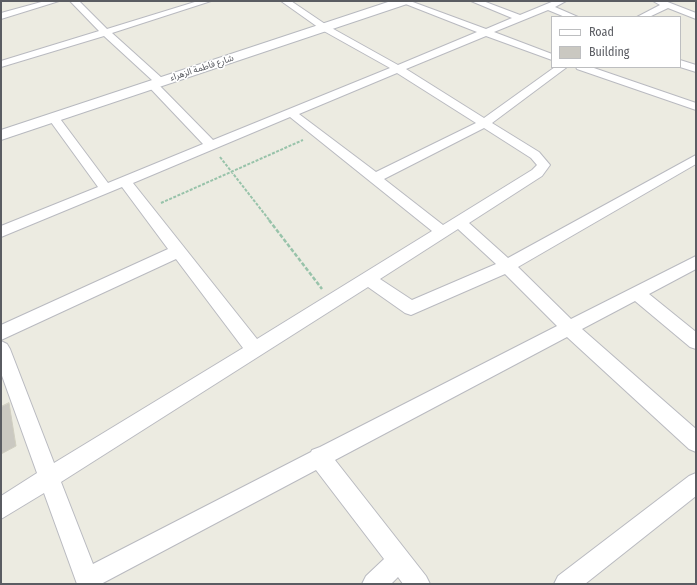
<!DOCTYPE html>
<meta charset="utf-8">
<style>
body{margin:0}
#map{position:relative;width:697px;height:585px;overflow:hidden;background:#ecebe1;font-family:"Fira Sans Condensed",sans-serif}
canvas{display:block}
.frame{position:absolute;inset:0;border:2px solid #5a5c62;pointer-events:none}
.legend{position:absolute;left:551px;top:16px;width:130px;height:52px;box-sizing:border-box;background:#fff;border:1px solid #bdbec0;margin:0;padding:5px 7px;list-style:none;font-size:12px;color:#5a5c62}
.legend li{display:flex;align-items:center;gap:8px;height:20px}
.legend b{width:20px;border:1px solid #bdbec0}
</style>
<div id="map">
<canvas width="697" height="585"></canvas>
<div class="frame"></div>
<ul class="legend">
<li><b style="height:5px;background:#fff"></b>Road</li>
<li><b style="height:11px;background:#cac8c1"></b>Building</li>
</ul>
</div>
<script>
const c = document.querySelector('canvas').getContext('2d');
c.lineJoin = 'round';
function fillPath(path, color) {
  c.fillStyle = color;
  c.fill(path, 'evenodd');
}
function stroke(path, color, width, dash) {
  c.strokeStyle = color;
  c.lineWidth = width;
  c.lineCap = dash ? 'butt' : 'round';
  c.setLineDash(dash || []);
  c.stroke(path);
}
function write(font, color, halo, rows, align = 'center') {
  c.font = font + ' "Fira Sans Condensed","Noto Sans Arabic",sans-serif';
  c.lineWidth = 3;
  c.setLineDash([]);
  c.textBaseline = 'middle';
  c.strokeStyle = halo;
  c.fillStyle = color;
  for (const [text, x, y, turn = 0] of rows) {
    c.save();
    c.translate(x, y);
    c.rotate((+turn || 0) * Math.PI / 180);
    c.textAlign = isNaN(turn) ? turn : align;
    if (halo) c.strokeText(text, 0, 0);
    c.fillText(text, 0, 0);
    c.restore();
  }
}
const building = new Path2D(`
 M9 403 16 446 1 454V407Z`);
const pathFar1 = new Path2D(`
 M220 157 270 221
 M161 203 303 140`);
const path = new Path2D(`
 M269 220 322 289`);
const street = new Path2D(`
 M45 1H59L1 19V13Z
 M70 1H79L107 29 198 1H211L112 33 163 79 164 81 163 83 158 84 213 140 390 68 322 30 281 1H291L328 26 398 65 477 32 398 1H410L486 29 512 18 471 1H483L520 15 554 1H566L555 7 578 17H565L548 10 494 32 552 54V60L486 36 406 69 484 118 555 67H567L492 123 539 152 550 165 542 176 469 223 508 258 696 155V164L518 267 571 319 696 256V269L649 294 696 332V349L690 347 635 301 582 329 696 429V452L689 449 567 337 335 460 426 576 430 584H403L398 577 391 584H362L366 576 384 559 316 470 101 584H77L44 493 1 519V496L37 473 1 373V341L7 344 10 349 54 463 243 348 176 259 1 340V325L168 249 122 187 1 237V226L98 187 48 118 50 116H58L108 183 203 144 148 86 147 84 148 82 153 81 104 36 1 67V61L99 31ZM397 73 476 123 376 172 299 114ZM290 117 432 231 257 339 133 183ZM484 128 531 158 537 165 532 170 443 225 384 179ZM458 229 496 264 412 300 380 279ZM505 274 557 326 320 447 312 450 311 452 93 564 61 482 368 287 405 313 411 315Z
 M653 1H665L696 13V19L668 8 649 17H637L660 5Z
 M680 60 696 65V72L680 67Z
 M576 67H591L696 103V110L577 69Z
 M696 473V496L585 584H554L558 576 689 476Z`);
const secondary = new Path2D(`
 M391 1H409L407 4 1 140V130Z`);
const farStreetnames = [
 ["شارع فاطمة الزهراء",202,68,-18]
];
fillPath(building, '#cac8c1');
stroke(building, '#d0cec0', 1);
stroke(street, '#b9bac0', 2);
stroke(secondary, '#b7b9bf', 2);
stroke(pathFar1, '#98c3aa', 2, [3, 1.5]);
stroke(path, '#98c3aa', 2.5, [4, 2]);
fillPath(street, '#fff');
fillPath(secondary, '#fff');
write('9px', '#5a5c62', '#fff', farStreetnames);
</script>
